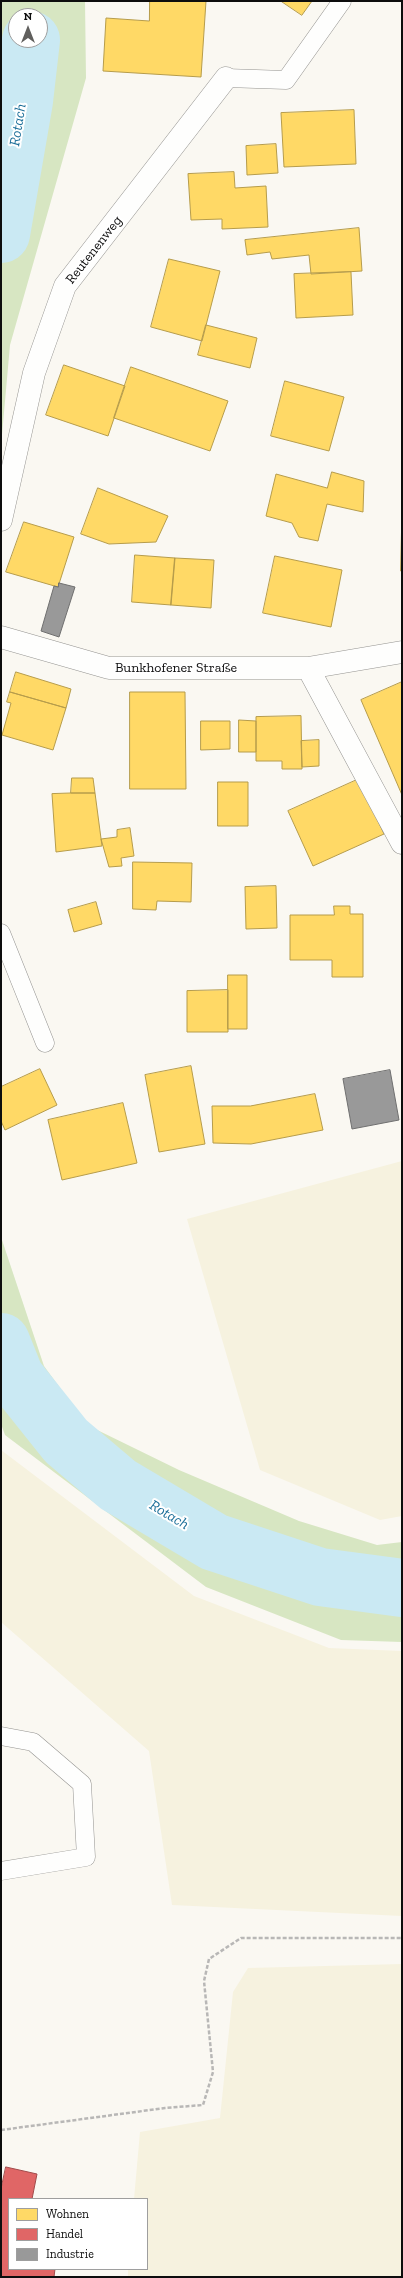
<!DOCTYPE html>
<meta charset="utf-8">
<style>
body{margin:0}
#map{position:relative;width:403px;height:2278px;overflow:hidden;background:#faf8f2;font-family:"Zilla Slab",serif}
canvas{display:block}
.frame{position:absolute;inset:0;border:2px solid #0d0d0d;pointer-events:none}
.legend{position:absolute;left:8px;top:2198px;width:140px;height:72px;box-sizing:border-box;background:#fff;border:1px solid #9e9e9e;margin:0;padding:5px 7px;list-style:none;font-size:12px;color:#0d0d0d}
.legend li{display:flex;align-items:center;gap:8px;height:20px}
.legend b{width:20px;border:1px solid #9e9e9e}
.north{position:absolute;left:8px;top:8px;width:40px;height:40px;box-sizing:border-box;background:#fff;border:1px solid #9e9e9e;border-radius:50%;rotate:0deg;font-size:11px;font-weight:700;line-height:16px;text-align:center;color:#0d0d0d}
.north::after{content:'';display:block;margin:auto;width:14px;height:18px;background:#605f5d;clip-path:polygon(50% 0,100% 100%,50% 72%,0 100%)}
</style>
<div id="map">
<canvas width="403" height="2278"></canvas>
<div class="frame"></div>
<ul class="legend">
<li><b style="height:11px;background:#ffd966"></b>Wohnen</li>
<li><b style="height:11px;background:#e06666"></b>Handel</li>
<li><b style="height:11px;background:#999"></b>Industrie</li>
</ul>
<div class="north">N</div>
</div>
<script>
const c = document.querySelector('canvas').getContext('2d');
c.lineJoin = 'round';
function fillPath(path, color) {
  c.fillStyle = color;
  c.fill(path, 'evenodd');
}
function stroke(path, color, width, dash) {
  c.strokeStyle = color;
  c.lineWidth = width;
  c.lineCap = dash ? 'butt' : 'round';
  c.setLineDash(dash || []);
  c.stroke(path);
}
function write(font, color, halo, rows, align = 'center') {
  c.font = font + ' "Zilla Slab",serif';
  c.lineWidth = 4;
  c.setLineDash([]);
  c.textBaseline = 'middle';
  c.strokeStyle = halo;
  c.fillStyle = color;
  for (const [text, x, y, turn = 0] of rows) {
    c.save();
    c.translate(x, y);
    c.rotate((+turn || 0) * Math.PI / 180);
    c.textAlign = isNaN(turn) ? turn : align;
    if (halo) c.strokeText(text, 0, 0);
    c.fillText(text, 0, 0);
    c.restore();
  }
}
const farmland = new Path2D(`
 M402 1161V1516L380 1520 260 1470 187 1219Z
 M1 1450 194 1596 329 1648 402 1651V1916L172 1905 149 1751 1 1622Z
 M402 1964V2277H128V2269H147V2199H134L140 2132 220 2118 233 1992 248 1968Z`);
const forest = new Path2D(`
 M1 1H85L86 78 10 345 1 446ZM16 16H40V40H16Z
 M1 1237 44 1366 87 1425 179 1470 299 1521 377 1545 402 1542V1642L341 1640 206 1587 5 1435 1 1424Z`);
const homes = new Path2D(`
 M150 1H206L201 77 103 71 106 18 149 21Z
 M281 1H312L302 15Z
 M354 110 356 164 284 167 281 113Z
 M276 144 278 173 247 175 246 146Z
 M234 172 235 188 266 186 268 227 222 229V219L191 220 188 174Z
 M359 228 362 271 311 274 309 255 272 259 270 252 247 255 245 240Z
 M169 259 220 271 202 341 151 327Z
 M351 272 353 315 296 318 294 274Z
 M206 325 257 338 250 368 198 355Z
 M64 365 125 386 108 436 46 415Z
 M131 367 228 401 210 451 114 418Z
 M285 381 344 397 329 451 271 436Z
 M332 472 364 481 363 512 327 504 318 541 299 537 292 523 266 516 276 474 327 488Z
 M98 488 168 516 156 542 109 544 81 534Z
 M402 511V571H401Z
 M24 522 74 537 58 587 6 572Z
 M135 555 175 558 171 605 132 602Z
 M275 556 342 570 331 627 263 613Z
 M175 558 214 560 211 608 171 605Z
 M16 672 71 689 66 708 10 692Z
 M402 682V795L361 700Z
 M10 692 66 708 53 750 2 735 11 703 7 702Z
 M130 692H185L186 789H130Z
 M301 716 302 769H282V761H256V717Z
 M239 720 256 721V752H239Z
 M201 721H230V749L201 750Z
 M319 740V766L302 767 301 741Z
 M72 778H93L95 793H71Z
 M359 779 384 834 313 866 288 811Z
 M218 782H248V826H218Z
 M71 793H95L102 846 56 852 52 794Z
 M130 828 134 856 121 858 122 866 109 867 101 839 117 837V830Z
 M133 862 192 863 191 902 157 901 156 910 133 909Z
 M276 886 277 928 246 929 245 887Z
 M96 902 102 924 74 932 68 910Z
 M334 906H350V914H363V977H332V960H290V915H334Z
 M228 975H247V1029H228Z
 M228 990V1032H187V991Z
 M191 1066 205 1144 159 1152 145 1075Z
 M40 1069 57 1105 5 1130 1 1121V1087Z
 M315 1094 323 1130 251 1144 213 1143 212 1106H250Z
 M123 1103 137 1163 62 1180 48 1120Z`);
const shops = new Path2D(`
 M6 2167 37 2174 32 2199H9V2269H55L54 2277H1V2189Z`);
const industry = new Path2D(`
 M59 583 75 587 59 637 41 631 54 586 58 587Z
 M390 1070 399 1120 352 1129 343 1079Z`);
const river = new Path2D(`
 M1 234 24 101 31 40
 M1 1342 15 1377 66 1441 118 1485 214 1542 320 1577 402 1588`);
const path = new Path2D(`
 M1 2130 165 2108 203 2105 213 2072 204 1981 209 1959 241 1938H402`);
const lane = new Path2D(`
 M226 78 286 80 342 1
 M1 933 45 1043
 M1 1736 33 1742 82 1784 86 1857 1 1871`);
const street = new Path2D(`
 M1 520 34 373 65 286 226 78
 M1 637 109 668H308L402 652
 M308 668 402 843`);
const streetNames = [
 ["Reutenenweg",94,250,-52],
 ["Bunkhofener Straße",176,668]
];
const waterNames = [
 ["Rotach",18,125,-81],
 ["Rotach",169,1515,31]
];
fillPath(farmland, '#f6f2df');
fillPath(forest, '#d7e6c2');
fillPath(homes, '#ffd966');
stroke(homes, '#b69c4b', 1);
fillPath(shops, '#e06666');
stroke(shops, '#a14b4b', 1);
fillPath(industry, '#999');
stroke(industry, '#6f6f6f', 1);
stroke(river, '#cae9f3', 58);
stroke(lane, '#949390', 19);
stroke(street, '#949390', 23);
stroke(path, '#b8b7b6', 2.5, [4, 2]);
stroke(lane, '#fefefd', 18);
stroke(street, '#fefefd', 22);
write('14px', '#0d0d0d', '#fff', streetNames);
write('italic 15px', '#1c6f99', '#fff', waterNames);
</script>
